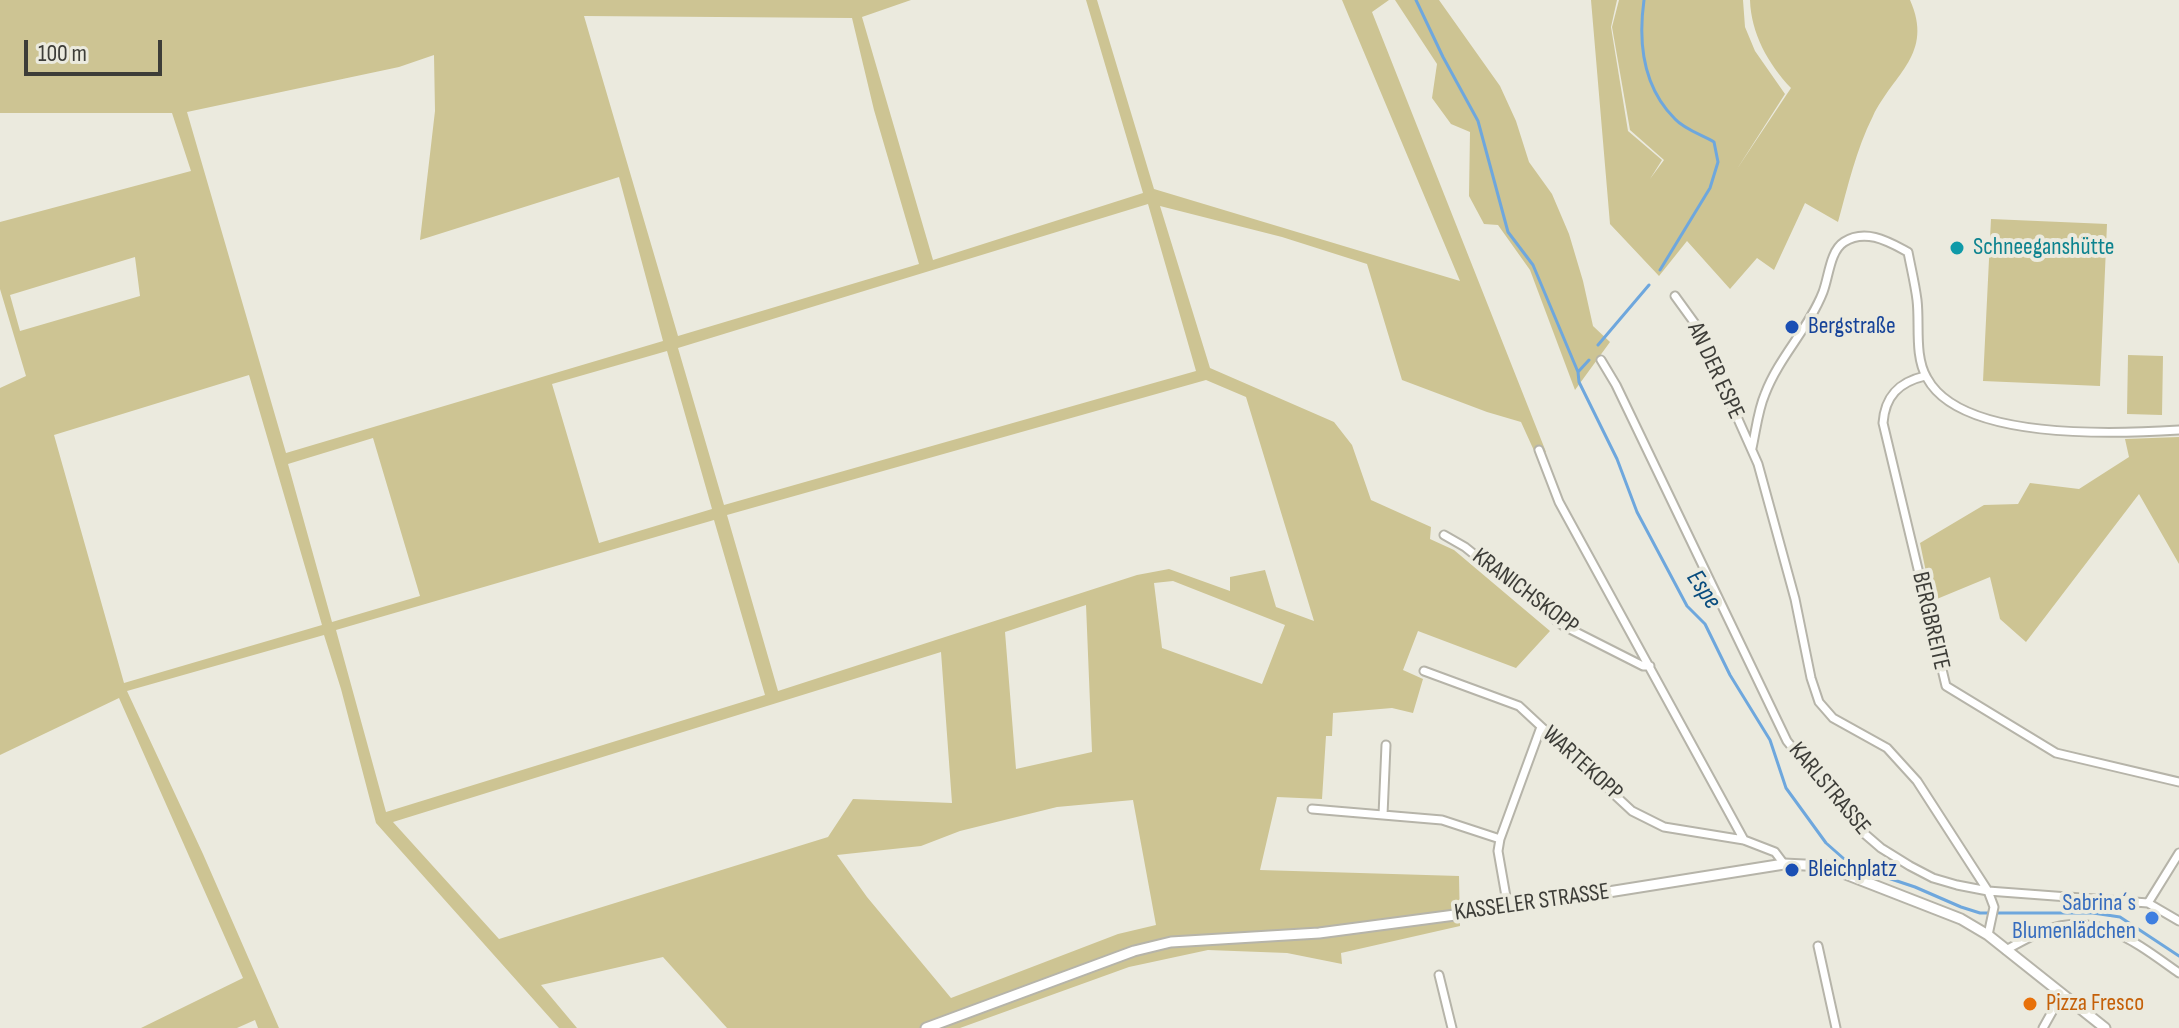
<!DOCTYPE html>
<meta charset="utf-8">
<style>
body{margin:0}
#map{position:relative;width:2179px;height:1028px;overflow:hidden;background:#ebeade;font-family:"Sofia Sans Condensed",sans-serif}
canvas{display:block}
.scale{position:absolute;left:24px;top:40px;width:138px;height:36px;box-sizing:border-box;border:4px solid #3d3d38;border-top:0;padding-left:10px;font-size:24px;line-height:28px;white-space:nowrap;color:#3d3d38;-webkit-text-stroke:6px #ebeade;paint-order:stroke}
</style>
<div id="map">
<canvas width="2179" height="1028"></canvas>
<div class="scale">100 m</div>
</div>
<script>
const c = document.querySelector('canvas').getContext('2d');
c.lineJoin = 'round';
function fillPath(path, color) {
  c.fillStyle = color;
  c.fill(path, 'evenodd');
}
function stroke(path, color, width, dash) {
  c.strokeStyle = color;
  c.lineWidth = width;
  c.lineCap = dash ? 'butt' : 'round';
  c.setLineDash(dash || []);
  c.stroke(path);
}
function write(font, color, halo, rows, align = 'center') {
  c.font = font + ' "Sofia Sans Condensed",sans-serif';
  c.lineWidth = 8;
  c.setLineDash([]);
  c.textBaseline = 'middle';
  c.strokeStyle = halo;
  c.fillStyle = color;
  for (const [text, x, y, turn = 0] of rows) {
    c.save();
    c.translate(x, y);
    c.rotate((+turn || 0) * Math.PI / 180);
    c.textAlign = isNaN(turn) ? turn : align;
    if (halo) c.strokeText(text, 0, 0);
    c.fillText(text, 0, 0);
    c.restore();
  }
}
const green = new Path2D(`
 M0 0H911L862 17 933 260 1143 193 1086 0H1097L1154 189 1460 281 1342 0H1389L1372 12 1546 452 1536 455 1521 422 1487 412 1402 380 1367 264 1282 237 1160 206 1210 368 1334 422 1352 445 1371 500 1431 527 1430 539 1454 550 1550 631 1516 668 1418 631 1403 670 1423 679 1413 713 1392 708 1333 713 1332 736H1326L1322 799 1277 797 1260 870 1459 876 1460 926 1341 953 1342 964 1287 953 1208 950 1129 967 960 1028H727L663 957 541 985 577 1028H559L376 823 341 689 324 635 127 691 203 854 279 1028H258L255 1020 237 1028H141L243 978 119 698 0 755V388L26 376 0 289V222L191 171 172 113H0ZM584 16 852 18 874 110 919 264 678 336ZM434 55 435 111 420 240 619 177 663 341 286 453 187 112 399 67ZM1148 204 1196 371 724 505 678 348ZM135 257 140 296 20 331 10 295ZM667 351 712 509 599 543 552 384ZM249 375 322 625 124 683 54 435ZM1206 380 1246 397 1314 621 1276 607 1265 570 1230 577V591L1169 569 1137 575 778 691 727 515ZM373 438 420 596 332 622 288 464ZM714 520 765 695 386 812 336 630ZM1173 581 1285 625 1262 684 1162 648 1154 583ZM1086 605 1092 752 1016 769 1005 632ZM941 652 952 803 853 799 828 837 499 939 393 822ZM1133 800 1156 925 1118 934 951 998 867 897 837 855 921 846 960 831 1057 807Z
 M1395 0H1439L1500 86 1516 121 1529 162 1552 194 1569 234 1583 281 1593 326 1610 342 1575 390 1530 270 1498 225 1484 224 1469 196 1470 132 1451 124 1432 98 1437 64Z
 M1591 0H1617L1611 27 1628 131 1662 160 1650 179 1664 160 1630 130 1612 27 1619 0H1743L1745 27 1755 51 1785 94 1737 169 1791 88C1768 64 1751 33 1750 0H1910C1934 54 1894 73 1873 116 1856 150 1848 186 1838 222L1805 203 1774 270 1757 258 1730 289 1687 241 1659 276 1610 224Z
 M1991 219 2107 224 2100 386 1983 381Z
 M2128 355 2163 356 2162 415 2127 414Z
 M2179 437V564L2139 494 2026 642 2000 619 1990 577 1932 601 1920 543 1984 505 2018 504 2030 483 2079 489 2129 457 2125 439Z`);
const stream = new Path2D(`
 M1416 0 1443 57 1478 121 1508 232 1533 265 1578 372 1579 382 1617 459 1637 512 1687 606 1705 624 1730 675 1770 740 1786 788 1826 843 1843 858 1873 873 1915 887 1961 907 1980 913H2093L2120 917 2179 956
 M1644 0C1638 43 1643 87 1675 119 1684 129 1702 135 1714 142L1718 162 1710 188 1660 270
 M1598 345 1649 285
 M1578 372 1589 360`);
const minor = new Path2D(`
 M1675 296 1696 325 1758 464 1795 599 1811 678 1819 702 1833 718 1887 748 1917 781 1988 891 1994 907 1988 935
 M1601 360 1616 385 1787 741 1859 829 1881 848 1910 866 1933 878 1957 885 1988 891 2148 903 2179 921
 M1925 376C1899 382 1885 396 1883 423L1946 686 2056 753 2179 782
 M1752 448C1756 430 1758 410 1765 394 1779 357 1809 328 1823 292 1829 276 1830 251 1844 242 1866 228 1889 242 1908 252 1911 268 1915 284 1917 300 1920 324 1914 356 1927 378 1961 441 2116 434 2179 430
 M1539 450 1559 502 1744 840
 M1444 535 1465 547 1562 625 1643 666H1650
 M1424 671 1519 706 1632 811 1664 827 1744 840 1775 852 1784 864
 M1312 809 1442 820 1500 839
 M1383 815 1386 745
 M2148 903 2179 853
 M1508 908 1498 851 1500 839 1541 727
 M1818 946 1836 1028
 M2006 950C2019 943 2032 935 2046 930 2098 910 2139 945 2179 973
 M1439 975 1452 1028
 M2043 1028 2062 994`);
const tertiary = new Path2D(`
 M926 1028 1134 951 1171 942 1319 933 1508 908 1784 864 1825 866 1961 919 1988 935 2105 1028`);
const markers = [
 [1957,248,8,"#0f9aa8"],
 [1792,327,8,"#1a4fb4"],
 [1792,870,8,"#1a4fb4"],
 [2152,918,8,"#3f7fe0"],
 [2030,1004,8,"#e8710a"]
];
const cultureNames = [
 ["Schneeganshütte",1973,248]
];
const transitNames = [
 ["Bergstraße",1808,327],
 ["Bleichplatz",1808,870]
];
const streetNames = [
 ["AN DER ESPE",1715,371,65],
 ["KRANICHSKOPP",1525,592,37],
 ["BERGBREITE",1930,621,77],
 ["WARTEKOPP",1582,764,42],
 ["KARLSTRASSE",1829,789,50],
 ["KASSELER STRASSE",1532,903,-8]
];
const shopNames = [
 ["Sabrina´s",2136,904],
 ["Blumenlädchen",2136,932]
];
const foodNames = [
 ["Pizza Fresco",2046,1004]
];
const waterNames = [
 ["Espe",1703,590,56]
];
fillPath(green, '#cdc493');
stroke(stream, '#6ea7dd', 3);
stroke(minor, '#b6b4a9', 11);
stroke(tertiary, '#b6b4a9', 13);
stroke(minor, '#fff', 7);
stroke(tertiary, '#fff', 9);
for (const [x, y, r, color] of markers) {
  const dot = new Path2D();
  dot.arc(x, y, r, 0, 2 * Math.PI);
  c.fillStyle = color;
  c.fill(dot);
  stroke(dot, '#ebeade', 3);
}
write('24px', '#0d838f', '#ebeade', cultureNames, 'left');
write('24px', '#164399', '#ebeade', transitNames, 'left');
write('24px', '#3d3d38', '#ebeade', streetNames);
write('24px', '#366cbe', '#ebeade', shopNames, 'right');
write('24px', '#c56008', '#ebeade', foodNames, 'left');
write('italic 26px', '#084c7e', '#ebeade', waterNames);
</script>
